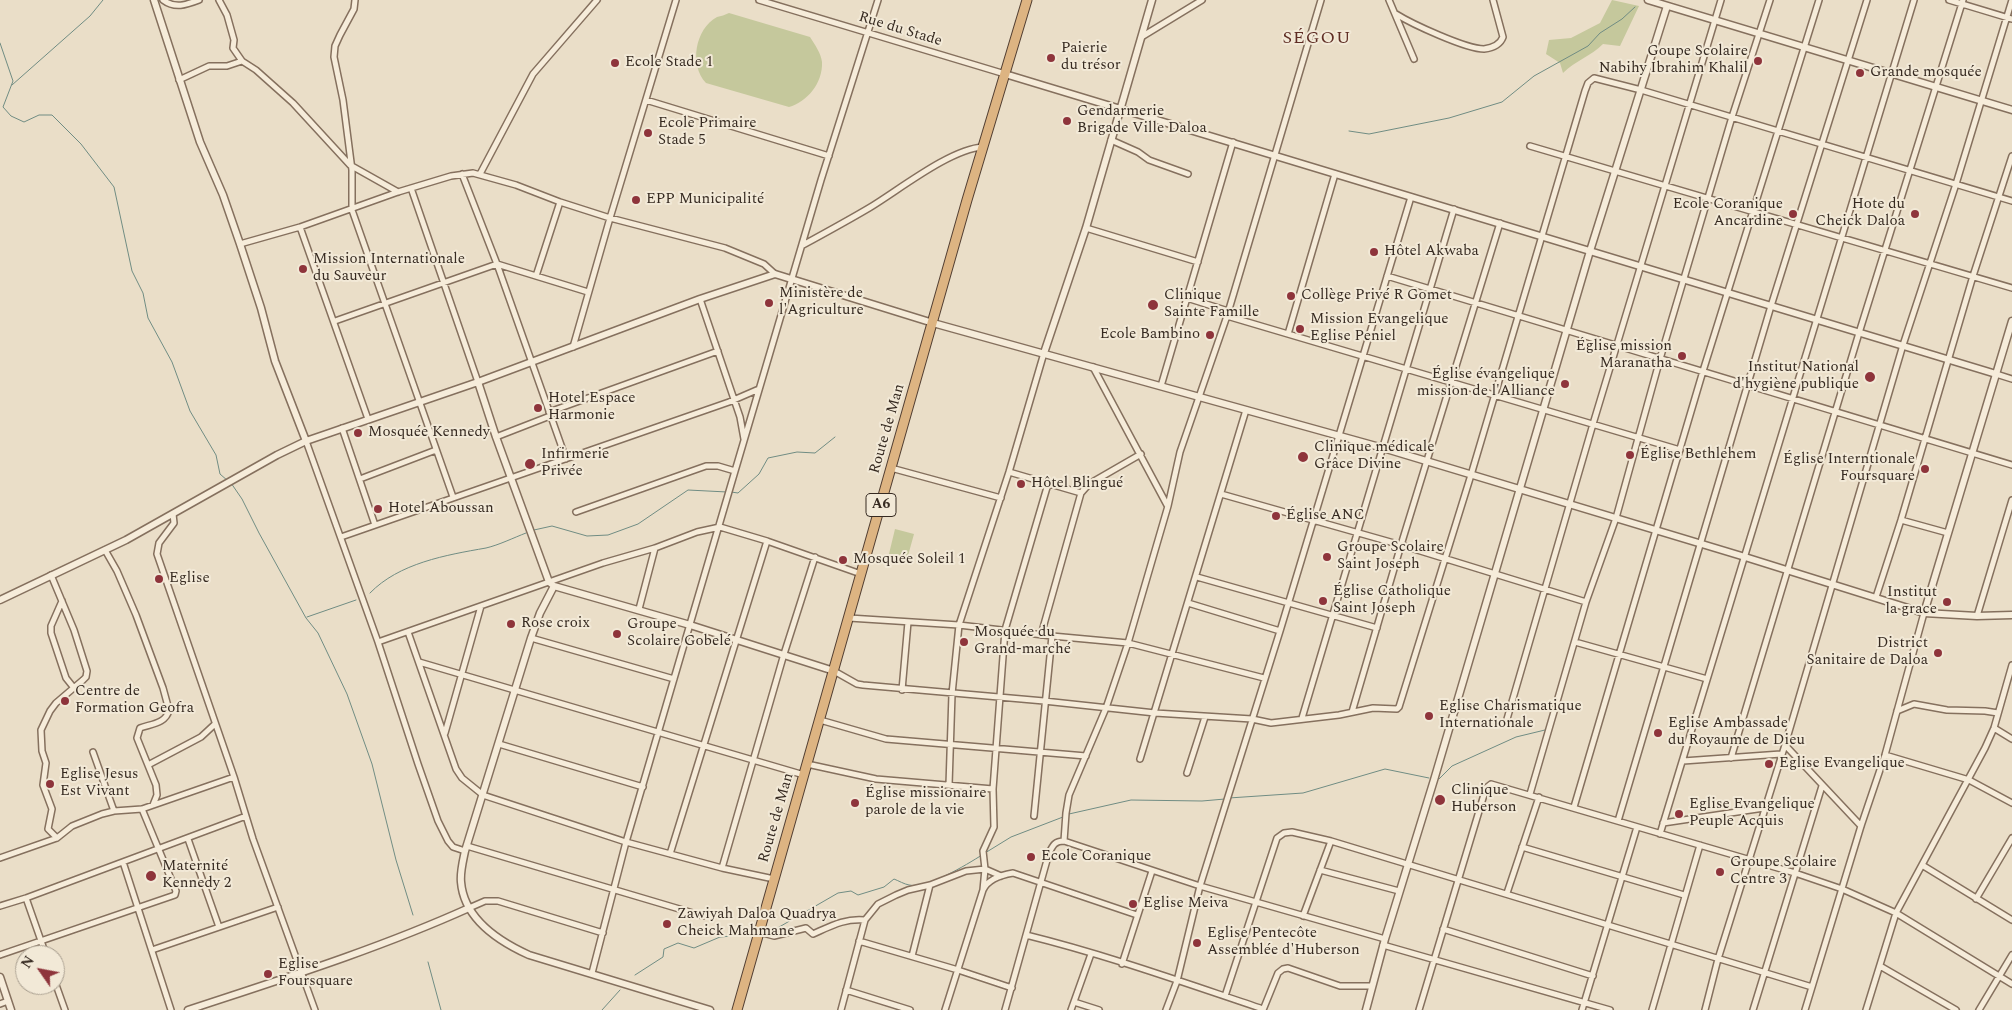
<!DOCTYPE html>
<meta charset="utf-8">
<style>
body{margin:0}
#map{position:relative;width:2012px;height:1010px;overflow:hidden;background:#eadec8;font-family:Spectral,serif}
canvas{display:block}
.north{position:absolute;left:15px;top:945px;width:50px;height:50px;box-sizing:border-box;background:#f2e9d7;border:1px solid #a79d8e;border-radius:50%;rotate:303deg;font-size:14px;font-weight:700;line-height:20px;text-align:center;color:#362a21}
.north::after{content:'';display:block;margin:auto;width:18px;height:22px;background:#8e343b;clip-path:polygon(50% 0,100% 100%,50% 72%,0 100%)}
</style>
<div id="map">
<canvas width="2012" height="1010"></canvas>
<div class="north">N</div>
</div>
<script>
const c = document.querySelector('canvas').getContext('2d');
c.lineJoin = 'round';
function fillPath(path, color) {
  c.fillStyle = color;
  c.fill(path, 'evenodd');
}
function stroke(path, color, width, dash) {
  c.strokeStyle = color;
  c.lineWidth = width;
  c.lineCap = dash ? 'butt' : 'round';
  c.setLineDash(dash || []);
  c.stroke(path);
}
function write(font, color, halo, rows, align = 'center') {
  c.font = font + ' Spectral,serif';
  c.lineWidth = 4;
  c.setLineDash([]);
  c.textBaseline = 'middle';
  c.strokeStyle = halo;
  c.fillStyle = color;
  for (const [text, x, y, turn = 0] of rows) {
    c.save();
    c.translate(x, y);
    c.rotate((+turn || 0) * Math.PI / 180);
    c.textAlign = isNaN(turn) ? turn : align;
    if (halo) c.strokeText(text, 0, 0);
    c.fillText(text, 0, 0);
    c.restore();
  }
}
const green = new Path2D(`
 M1612 0 1639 6 1620 46 1603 44C1591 56 1575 61 1563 73L1560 63 1546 54 1549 40 1571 38 1600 23Z
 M729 13 810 37C815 45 821 53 822 62 823 83 807 102 789 107L706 83C689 65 695 29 717 17 721 16 725 15 729 13Z
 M895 529 914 534 906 563 888 558Z`);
const stream = new Path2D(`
 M0 43 13 81 3 107 11 116 24 122 39 115H52L81 144 114 187 132 271 143 293 148 318 172 362 190 411 216 455 220 474 228 481
 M12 85 90 16 103 0
 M1349 131 1369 134 1449 118 1502 102 1534 76 1588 46 1600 33 1622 19 1635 7
 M231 483 242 499 259 533 306 618 318 633 347 694 372 764 396 860 413 915
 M731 492 738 493 759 474 768 458 797 452 815 453 835 437
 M534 530 552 526 587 536 608 535 638 524 688 490 727 492
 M370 593C399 563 446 555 486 548 499 545 513 538 526 533
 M307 617 356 600
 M1439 779 1452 766 1516 737 1545 730
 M1229 798 1303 793 1385 769 1429 778
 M1069 814 1131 800 1202 801 1225 799
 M985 853 1011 837 1063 817
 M774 930 838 893 851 891 858 895 884 887 894 879C899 881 904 884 909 885 927 889 966 865 982 855
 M428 962 441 1010
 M635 975 663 957 664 949 678 943 694 948 720 937 732 936 742 927
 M602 1010 620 990`);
const minor = new Path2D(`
 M163 0C175 9 186 5 199 0
 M219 0 227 15 234 40 233 48 242 61 256 70 293 103 350 165 398 192
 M355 0 354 9 340 35 335 46 334 57 343 100 352 170V210L453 497
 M759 0 1005 74
 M1389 0 1414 59
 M1949 0 2012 19
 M1396 14C1412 24 1466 49 1484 49 1492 48 1500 45 1503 37L1493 0
 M1143 36 1202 0
 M179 80 209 66H227L242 61
 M646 100 829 156
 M1111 140 1138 152 1149 160 1188 174
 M1530 146 2012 288
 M462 174 497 264 566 459
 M480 174 533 74 597 0
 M411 188 478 382
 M300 227 368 419
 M1086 228 1198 262
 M240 244 300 227 398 192 451 176 473 173 516 185 560 202 610 218 725 248 764 264 775 274
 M803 245C825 233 847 221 869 208 899 190 950 149 983 147
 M536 276 560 202
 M1387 276 2012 465
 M1187 298 1228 311
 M700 299 740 417 744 439
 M1227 316 1680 450
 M335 321 497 264 588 292
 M1288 334 1335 174
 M573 347 610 218 676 0
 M1093 367 1167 505
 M1996 374 2012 379
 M1161 386 1233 142
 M549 412 718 351
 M342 428 375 525
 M496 437 550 416
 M306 441 378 642 418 764 438 821 448 841 453 847 465 851
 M891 468 1001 498
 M1009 472 1081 493
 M360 479 436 450
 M1221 494 1401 545 1586 602
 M576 512 706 466H718L735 471
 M173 514 174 523 159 543 157 554 234 777 253 839 315 1010
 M1901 520 1948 533
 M341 537 729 402 759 389
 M105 550 117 571 136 615 163 688 169 710C166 724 150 724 140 728L137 738 156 785 157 795 153 805
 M51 575 74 630 87 671 86 677 83 680 56 703 50 711 41 730 42 751 46 763 43 785 52 809 48 829 57 838
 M1197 577 1377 628
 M1876 597 1901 520 1973 276 2012 156
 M62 601 51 626V633L66 678 74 688
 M1188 603 1280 631
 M639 609 655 548
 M1977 616 2012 500
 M849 618 959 625 1052 636 1128 643 1264 678
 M408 632 456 769 462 778 483 795 626 842 722 868 774 879
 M1041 635 1081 493 1089 484 1141 454
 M531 638 674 679
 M378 642 603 563 655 548 697 532 720 527 767 541 861 574
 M1575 642 1707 679
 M419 662 804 775
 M834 671 857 684 863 685 1044 701 1155 713 1252 719 1271 723 1339 715 1373 708 1397 709 1399 707 1471 475 1585 91 1588 83 1594 78 1641 90 2012 201
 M902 690 908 622
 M1897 711 1914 704 1947 710 1985 711 1998 713
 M1352 712 1401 545 1500 223
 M1302 718 1454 209
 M1507 719 1593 424 1721 0
 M820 720 886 739 1086 756
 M1994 728 2012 739
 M445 733 481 606
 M499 744 643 787
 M1785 745 1861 826
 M93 752 114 811
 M1885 755 1969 780 2012 803
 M1731 758 1859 333 1963 0
 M1140 759 1246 410
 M1683 761 1781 754
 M807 764 876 779 993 789
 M148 765 201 737 215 724
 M1187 773 1205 717
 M949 785 952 694 959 625 1009 472 1044 353
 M1530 794 1586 602 1616 518 1660 359 1732 117 1770 0
 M1574 807 1703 371 1819 0
 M1034 816 1052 636
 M1618 821 1771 306 1867 0
 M1663 823 1764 808
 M1660 834 1914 0
 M188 839 219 927
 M1064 841 1066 813 1069 795 1106 708 1128 643 1168 506 1180 452 1227 316 1321 0
 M467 846 703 916
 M1522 847 1684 895
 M670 854 767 541
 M0 858 57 838 72 826 102 814 114 811 142 809 234 777
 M123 862 171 1010
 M1922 865 2012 920
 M722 868 784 654 815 557
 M1320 870 1399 891
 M983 890 985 869 983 851 994 827 993 789 1005 630 1048 484
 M1507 893 1539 797
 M26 898 46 955
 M1976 899 2012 838
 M0 906 26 898 246 816
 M469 908 485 901H498L603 933
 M1303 916 1331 841
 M1443 929 1593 976
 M759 932 774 936 806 928 813 934C831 926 845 918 865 920L878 904 896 895 908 890 930 885 966 871 985 869 1001 876
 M1026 935C1107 955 1185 983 1263 1009
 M859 941 958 970 1012 988
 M1383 945 1610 1010
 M152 950 278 907
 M0 955 175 895 176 891 142 809
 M912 956 930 885
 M1122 964 1152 871
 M1880 966 1956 1010
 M592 973 626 842 735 471 821 180 878 0
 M55 982 65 1010
 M846 990 910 1010
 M1225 996 1277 838 1284 833 1292 832 1331 841 1812 987
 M1074 1002 1099 1010
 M0 1004 8 1001
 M841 1010 865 920
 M945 1010 983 890C988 879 1001 875 1013 873L1137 915
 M1005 1010 1049 853C1053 845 1055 841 1064 841L1200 886 1385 939
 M1071 1010 1091 954
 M1166 1010 1177 981 1200 886 1280 631 1411 197
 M1263 1010 1278 973 1283 969 1288 968 1340 986H1372
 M1419 1010 1486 788 1491 784 1795 873 1842 889 1896 913 2012 984
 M1582 1010 1637 827
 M1652 1010 1700 845
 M1705 1010 1718 959 1785 745 1903 345 1956 184 2012 0
 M1753 1010 1822 786
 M1805 1010 1861 826 1885 755 1924 613
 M1866 1010 1896 913 1985 748 1994 728 2012 665
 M1979 1010 2012 955`);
const tertiary = new Path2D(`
 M154 0 200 142 223 195 240 244 261 308 275 361 306 441
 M1648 0 2012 110
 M1005 74 1996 374
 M1044 353 1086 228 1152 0
 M478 382 496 437 549 582 554 586 690 625 834 671
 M554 586 540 613 531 638 465 851C463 861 460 872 461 882 464 919 498 941 529 955L710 1010
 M0 600 126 540 277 455 306 441 478 382 700 299 775 274 933 323 1383 448 1745 557 1924 613 1977 616 2012 615
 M1924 613 2012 321
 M0 977 11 1010
 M188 1010C282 979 378 949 469 908
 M1366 1010 1385 939 1434 780 1590 251 1667 6`);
const trunk = new Path2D(`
 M737 1010 967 200 1027 0`);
const markers = [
 [1051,58,5,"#8e343b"],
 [1758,61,5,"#8e343b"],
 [615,63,5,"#8e343b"],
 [1860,73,5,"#8e343b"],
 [1067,121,5,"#8e343b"],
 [648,133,5,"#8e343b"],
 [636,200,5,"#8e343b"],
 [1793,214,5,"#8e343b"],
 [1915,214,5,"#8e343b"],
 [1374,252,5,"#8e343b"],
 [303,269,5,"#8e343b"],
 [1291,296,5,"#8e343b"],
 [769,303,5,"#8e343b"],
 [1153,305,6,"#8e343b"],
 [1300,329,5,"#8e343b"],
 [1210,335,5,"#8e343b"],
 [1682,356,5,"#8e343b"],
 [1870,377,6,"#8e343b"],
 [1565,384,5,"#8e343b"],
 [538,408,5,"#8e343b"],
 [358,433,5,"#8e343b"],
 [1630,455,5,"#8e343b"],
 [1303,457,6,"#8e343b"],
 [530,464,6,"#8e343b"],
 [1925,469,5,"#8e343b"],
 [1021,484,5,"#8e343b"],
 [378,509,5,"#8e343b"],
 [1276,516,5,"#8e343b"],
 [1327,557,5,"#8e343b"],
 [843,560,5,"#8e343b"],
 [159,579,5,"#8e343b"],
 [1323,601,5,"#8e343b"],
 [1947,602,5,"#8e343b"],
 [511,624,5,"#8e343b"],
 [617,634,5,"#8e343b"],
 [964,642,5,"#8e343b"],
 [1938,653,5,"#8e343b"],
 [65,701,5,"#8e343b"],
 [1429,716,5,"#8e343b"],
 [1658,733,5,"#8e343b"],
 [1769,764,5,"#8e343b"],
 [50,784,5,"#8e343b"],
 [1440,800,6,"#8e343b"],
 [855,803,5,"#8e343b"],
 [1679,814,5,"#8e343b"],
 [1031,857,5,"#8e343b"],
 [1720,872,5,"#8e343b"],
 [151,876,6,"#8e343b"],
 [1133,904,5,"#8e343b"],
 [667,924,5,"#8e343b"],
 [1197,943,5,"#8e343b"],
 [268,974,5,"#8e343b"]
];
const shields = [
 [881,505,30]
];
const shieldNames = [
 ["A6",881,505]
];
const streetNames = [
 ["Rue du Stade",900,30,17],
 ["Route de Man",888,429,-74],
 ["Route de Man",777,818,-74]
];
const poiNames = [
 ["Paierie",1061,49],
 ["du trésor",1061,66],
 ["Goupe Scolaire",1748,52,"right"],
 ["Nabihy Ibrahim Khalil",1748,69,"right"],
 ["Ecole Stade 1",625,63],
 ["Grande mosquée",1870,73],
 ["Gendarmerie",1077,112],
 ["Brigade Ville Daloa",1077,129],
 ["Ecole Primaire",658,124],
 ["Stade 5",658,141],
 ["EPP Municipalité",646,200],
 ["Ecole Coranique",1783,205,"right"],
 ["Ancardine",1783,222,"right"],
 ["Hote du",1905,205,"right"],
 ["Cheick Daloa",1905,222,"right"],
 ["Hôtel Akwaba",1384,252],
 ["Mission Internationale",313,260],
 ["du Sauveur",313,277],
 ["Ministère de",779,294],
 ["l'Agriculture",779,311],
 ["Clinique",1164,296],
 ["Sainte Famille",1164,313],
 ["Collège Privé R Gomet",1301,296],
 ["Mission Evangelique",1310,320],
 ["Eglise Peniel",1310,337],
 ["Ecole Bambino",1200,335,"right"],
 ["Église mission",1672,347,"right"],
 ["Maranatha",1672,364,"right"],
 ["Institut National",1859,368,"right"],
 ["d'hygiène publique",1859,385,"right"],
 ["Église évangelique",1555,375,"right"],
 ["mission de l'Alliance",1555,392,"right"],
 ["Hotel Espace",548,399],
 ["Harmonie",548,416],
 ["Mosquée Kennedy",368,433],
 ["Clinique médicale",1314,448],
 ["Grâce Divine",1314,465],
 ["Infirmerie",541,455],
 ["Privée",541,472],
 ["Église Bethlehem",1640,455],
 ["Église Interntionale",1915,460,"right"],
 ["Foursquare",1915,477,"right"],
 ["Hôtel Blingué",1031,484],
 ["Hotel Aboussan",388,509],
 ["Église ANC",1286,516],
 ["Groupe Scolaire",1337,548],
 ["Saint Joseph",1337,565],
 ["Mosquée Soleil 1",853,560],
 ["Eglise",169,579],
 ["Église Catholique",1333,592],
 ["Saint Joseph",1333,609],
 ["Institut",1937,593,"right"],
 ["la grace",1937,610,"right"],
 ["Rose croix",521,624],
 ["Groupe",627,625],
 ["Scolaire Gobelé",627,642],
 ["Mosquée du",974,633],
 ["Grand-marché",974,650],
 ["District",1928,644,"right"],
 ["Sanitaire de Daloa",1928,661,"right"],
 ["Centre de",75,692],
 ["Formation Geofra",75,709],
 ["Eglise Charismatique",1439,707],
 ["Internationale",1439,724],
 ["Eglise Ambassade",1668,724],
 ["du Royaume de Dieu",1668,741],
 ["Eglise Evangelique",1779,764],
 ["Eglise Jesus",60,775],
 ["Est Vivant",60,792],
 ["Clinique",1451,791],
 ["Huberson",1451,808],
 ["Église missionaire",865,794],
 ["parole de la vie",865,811],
 ["Eglise Evangelique",1689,805],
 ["Peuple Acquis",1689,822],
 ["Ecole Coranique",1041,857],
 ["Groupe Scolaire",1730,863],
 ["Centre 3",1730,880],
 ["Maternité",162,867],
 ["Kennedy 2",162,884],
 ["Eglise Meiva",1143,904],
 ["Zawiyah Daloa Quadrya",677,915],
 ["Cheick Mahmane",677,932],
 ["Eglise Pentecôte",1207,934],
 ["Assemblée d'Huberson",1207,951],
 ["Eglise",278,965],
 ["Foursquare",278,982]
];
const quarterNames = [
 ["SÉGOU",1317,39]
];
fillPath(green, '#c5c89c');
stroke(stream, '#708c83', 1);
stroke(minor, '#85705e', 8);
stroke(tertiary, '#85705e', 9);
stroke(trunk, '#533f32', 11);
stroke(minor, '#f6ecda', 5);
stroke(tertiary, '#f6ecda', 6);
stroke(trunk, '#ddb482', 9);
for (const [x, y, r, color] of markers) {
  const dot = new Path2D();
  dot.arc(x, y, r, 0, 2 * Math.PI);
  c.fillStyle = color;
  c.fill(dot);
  stroke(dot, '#f2e9d7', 2);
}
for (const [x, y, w] of shields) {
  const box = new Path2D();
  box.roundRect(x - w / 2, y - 11.5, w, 23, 4);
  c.fillStyle = '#f2e9d7';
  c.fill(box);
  stroke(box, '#362a21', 1);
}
write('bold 14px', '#362a21', null, shieldNames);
write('15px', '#362a21', '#f2e9d7', streetNames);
write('15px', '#362a21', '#f2e9d7', poiNames, 'left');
c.letterSpacing = '1px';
write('18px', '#5f2d24', '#f2e9d7', quarterNames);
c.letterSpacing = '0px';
</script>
